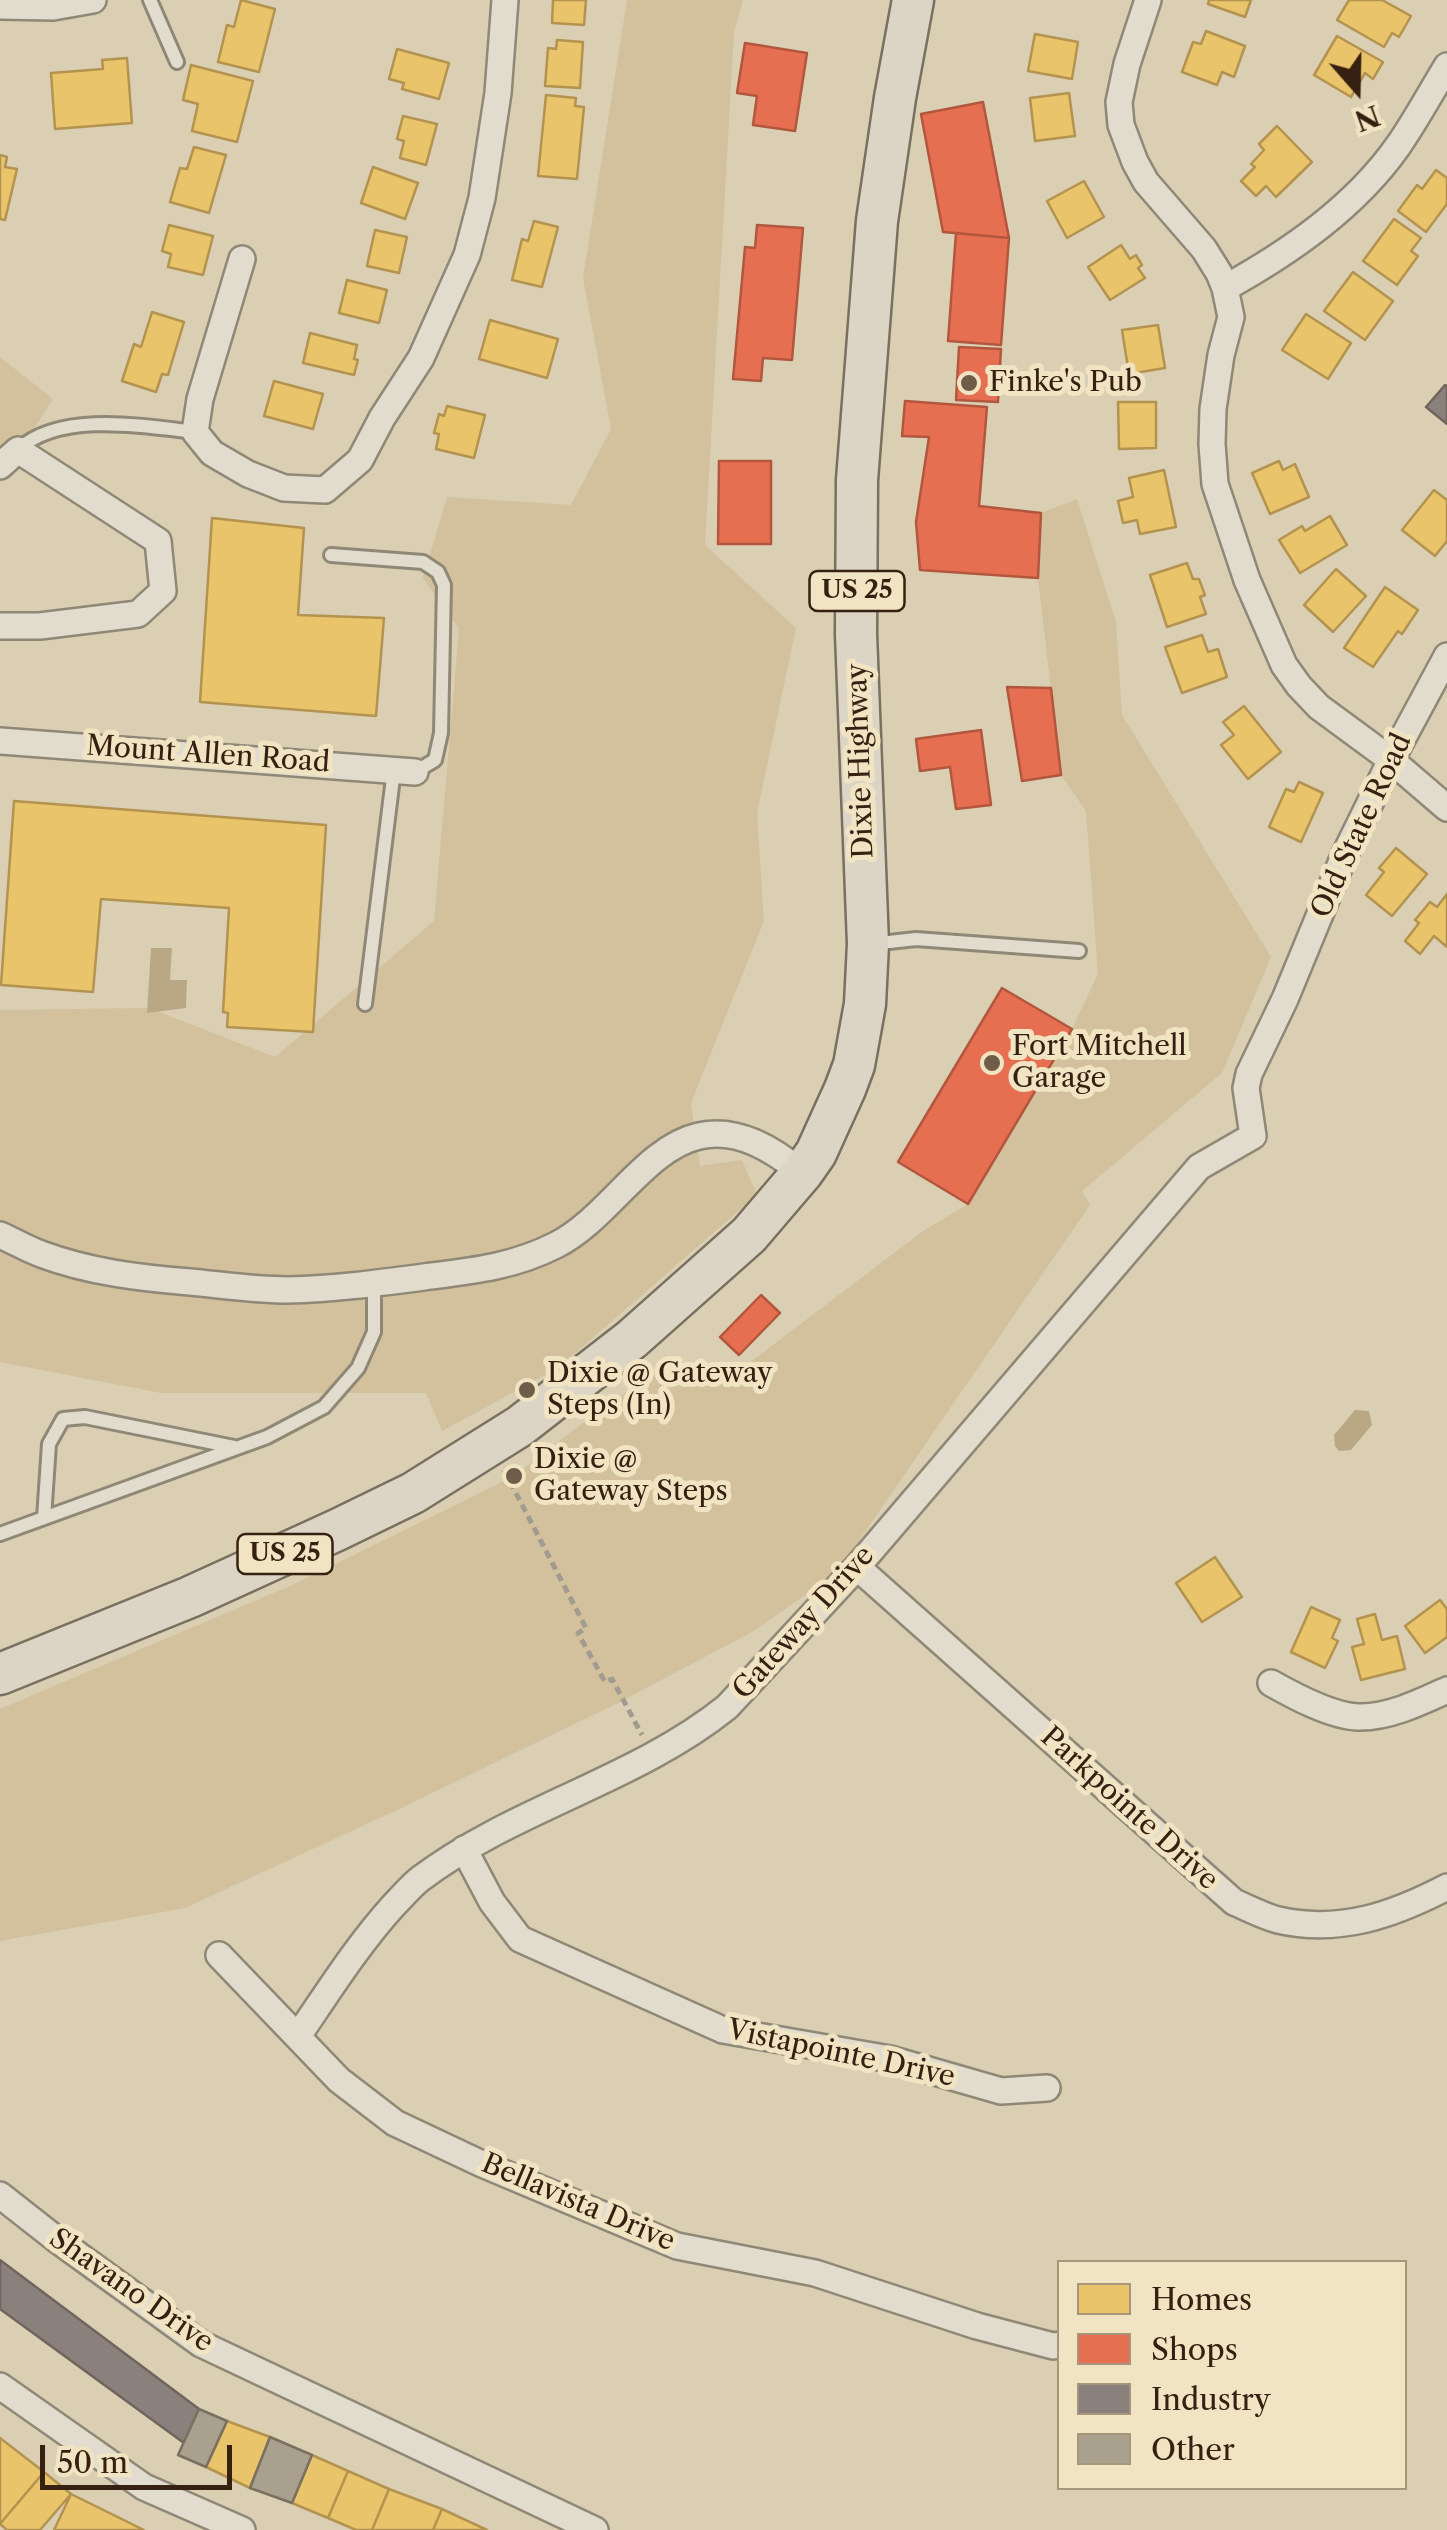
<!DOCTYPE html>
<style>
body{margin:0}
#map{position:relative;width:1447px;height:2530px;overflow:hidden;background:#dacfb3;font-family:"Libre Caslon Text",serif}
canvas{display:block}
.legend{position:absolute;left:1057px;top:2260px;width:350px;height:230px;box-sizing:border-box;background:#f1e4c3;border:2px solid #a6967c;margin:0;padding:12px 18px;list-style:none;font-size:30px;color:#362011}
.legend li{display:flex;align-items:center;gap:20px;height:50px}
.legend b{width:50px;border:2px solid #a6967c}
.north{position:absolute;left:1307px;top:40px;width:100px;height:100px;-webkit-text-stroke:8px #f1e4c3;paint-order:stroke;rotate:160deg;font-size:28px;font-weight:700;line-height:40px;text-align:center;color:#362011}
.north::after{content:'';display:block;margin:auto;width:35px;height:45px;background:#362011;clip-path:polygon(50% 0,100% 100%,50% 72%,0 100%)}
.scale{position:absolute;left:40px;top:2445px;width:192px;height:45px;box-sizing:border-box;border:5px solid #362011;border-top:0;padding-left:12px;font-size:30px;line-height:35px;white-space:nowrap;color:#362011;-webkit-text-stroke:8px #f1e4c3;paint-order:stroke}
</style>
<div id="map">
<canvas width="1447" height="2530"></canvas>
<ul class="legend">
<li><b style="height:28px;background:#e9c46a"></b>Homes</li>
<li><b style="height:28px;background:#e76f51"></b>Shops</li>
<li><b style="height:28px;background:#8a817c"></b>Industry</li>
<li><b style="height:28px;background:#aaa08e"></b>Other</li>
</ul>
<div class="north">N</div>
<div class="scale">50 m</div>
</div>
<script>
const c = document.querySelector('canvas').getContext('2d');
c.lineJoin = 'round';
function fillPath(path, color) {
  c.fillStyle = color;
  c.fill(path, 'evenodd');
}
function stroke(path, color, width, dash) {
  c.strokeStyle = color;
  c.lineWidth = width;
  c.lineCap = dash ? 'butt' : 'round';
  c.setLineDash(dash || []);
  c.stroke(path);
}
function write(font, color, halo, rows, align = 'center') {
  c.font = font + ' "Libre Caslon Text",serif';
  c.lineWidth = 10;
  c.setLineDash([]);
  c.textBaseline = 'middle';
  c.strokeStyle = halo;
  c.fillStyle = color;
  for (const [text, x, y, turn = 0] of rows) {
    c.save();
    c.translate(x, y);
    c.rotate((+turn || 0) * Math.PI / 180);
    c.textAlign = isNaN(turn) ? turn : align;
    if (halo) c.strokeText(text, 0, 0);
    c.fillText(text, 0, 0);
    c.restore();
  }
}
const green = new Path2D(`
 M627 0H743L734 32 705 545 796 628 757 813 764 921 691 1103 700 1166 742 1160 757 1195 558 1368 442 1431 426 1393H161L0 1362V1010L149 1008 275 1057 434 921 459 629 423 578 447 497 571 505 611 429 583 278Z
 M0 357 53 399 0 482Z
 M1077 499 1116 622 1122 715 1271 957 1222 1073 1082 1191 1090 1205 836 1574 752 1632 616 1704 397 1810 185 1908 0 1941V1709L297 1583 514 1476 605 1406 672 1361 740 1370 923 1231 968 1204 1072 1029 1098 974 1086 811 1061 775 1038 578 1041 513Z`);
const water = new Path2D(`
 M151 948H172L170 980H187L186 1008 147 1013Z
 M1355 1410 1369 1411 1372 1425 1351 1450 1339 1451 1335 1446 1334 1435Z`);
const homes = new Path2D(`
 M241 0 275 9 259 72 218 62 227 25 234 27Z
 M553 0H586L584 25 552 23Z
 M1209 0H1251L1245 17 1208 4Z
 M1349 0H1382L1411 16 1399 37 1392 33 1384 47 1337 20Z
 M1206 31 1245 46 1234 77 1222 72 1217 85 1182 72 1193 42 1201 44Z
 M1035 34 1078 42 1072 79 1028 71Z
 M1337 36 1383 62 1373 79 1365 73 1351 97 1314 75Z
 M557 40 583 42 580 88 545 86 548 48 556 49Z
 M397 49 449 63 439 99 402 89 404 83 389 79Z
 M127 58 132 123 55 129 51 73 103 69 102 60Z
 M191 65 253 81 237 142 192 131 198 104 183 100Z
 M1069 93 1075 136 1035 141 1030 98Z
 M546 95 576 98 575 106 584 107 577 179 538 176Z
 M403 116 437 124 426 165 400 158 404 141 397 139Z
 M1277 126 1312 162 1276 197 1266 186 1256 196 1241 181 1255 167 1251 164 1264 150 1259 144Z
 M194 147 226 155 209 213 170 202 180 168 187 169Z
 M0 155 7 157 5 167 17 169 5 220 0 219Z
 M373 167 418 183 405 219 361 203Z
 M1436 170 1447 178V204L1426 232 1398 211 1417 185 1422 189Z
 M1084 181 1104 217 1067 238 1047 201Z
 M1394 219 1421 238 1411 251 1418 256 1397 285 1363 261Z
 M534 221 558 227 542 287 512 280 522 239 528 241Z
 M169 225 213 236 203 275 168 267 171 254 162 251Z
 M375 230 407 237 399 273 367 266Z
 M1121 245 1130 259 1136 255 1142 265 1138 268 1145 278 1110 300 1088 267Z
 M1353 272 1393 301 1365 340 1324 311Z
 M347 280 387 290 379 323 339 313Z
 M152 312 184 322 168 375 162 374 156 392 122 381 134 344 141 347Z
 M1306 314 1351 343 1328 379 1282 350Z
 M490 320 558 339 547 378 479 359Z
 M1158 325 1165 368 1129 374 1122 330Z
 M310 333 357 345 354 359 358 360 354 375 303 363Z
 M274 381 323 394 313 429 264 416Z
 M1118 402H1156V448L1119 449Z
 M447 406 485 415 474 458 436 449 439 434 434 433 439 414 444 416Z
 M1279 461 1283 470 1295 464 1309 497 1270 514 1252 473Z
 M1164 470 1176 527 1140 534 1137 520 1123 523 1118 501 1133 497 1129 478Z
 M1434 490 1447 500V541L1435 556 1402 530Z
 M1330 516 1347 545 1300 573 1279 540 1302 526 1305 531Z
 M212 518 304 528 298 615 384 618 376 716 200 702Z
 M1187 563 1193 579H1199L1205 595 1200 597 1206 614 1167 627 1150 575Z
 M1336 569 1366 596 1333 632 1304 605Z
 M1385 587 1418 610 1402 634 1398 631 1373 667 1344 648Z
 M1202 635 1208 652 1218 649 1227 677 1182 693 1165 647Z
 M1244 706 1281 752 1248 779 1221 745 1234 735 1223 722Z
 M1299 782 1323 793 1301 842 1269 827 1286 789 1294 792Z
 M14 801 326 825 313 1032 227 1027 228 1013 223 1012 229 908 101 899 93 992 1 985Z
 M1396 848 1427 874 1392 916 1366 895 1384 872 1379 868Z
 M1447 894V947L1434 936 1420 954 1405 941 1419 923 1415 920 1430 902 1437 907Z
 M1215 1557 1242 1597 1202 1622 1176 1583Z
 M1440 1600 1447 1609V1637L1425 1653 1405 1626Z
 M1311 1607 1340 1620 1332 1638 1338 1641 1325 1668 1291 1652Z
 M1375 1614 1382 1640 1397 1636 1405 1669 1361 1680 1352 1647 1364 1644 1357 1619Z
 M227 2421 270 2437 250 2488 206 2467Z
 M0 2438 44 2472 0 2524Z
 M312 2455 348 2471 328 2518 292 2503Z
 M348 2471 389 2489 372 2530H356L328 2518Z
 M44 2472 71 2494 40 2530H7L0 2524Z
 M389 2489 442 2509 433 2530H372Z
 M71 2494 144 2530H54Z
 M442 2509 487 2530H433Z`);
const shops = new Path2D(`
 M745 43 807 53 795 131 753 125 757 96 737 93Z
 M983 102 1009 238 943 232 921 114Z
 M757 225 803 228 792 360 763 358 761 381 733 379 745 247 755 248Z
 M956 233 1009 238 1001 345 948 341Z
 M959 347 1001 349 998 402 956 400Z
 M905 401 987 407 979 506 1041 513 1038 578 920 570 916 522 929 437 902 436Z
 M719 461H771V544H718Z
 M1007 687 1051 688 1061 775 1022 781Z
 M981 730 991 805 956 809 950 767 920 771 916 739Z
 M1002 988 1072 1029 968 1204 898 1162Z
 M761 1295 780 1313 739 1355 720 1337Z`);
const industry = new Path2D(`
 M1445 385 1447 386V424L1426 407Z
 M0 2260 199 2409 184 2443 0 2309Z`);
const building = new Path2D(`
 M199 2409 227 2421 206 2467 178 2455Z
 M270 2437 312 2455 292 2503 250 2488Z`);
const path = new Path2D(`
 M504 1470 586 1628 578 1633 605 1682 612 1679 642 1735`);
const lane = new Path2D(`
 M150 0 177 62
 M18 450C59 411 144 426 195 432
 M331 555 423 562 438 572 444 585 441 733 435 760 415 772
 M871 944 916 939 1079 951
 M365 1004 394 770
 M44 1518 49 1444 63 1419 85 1417 234 1447
 M0 1534 267 1437 324 1407 358 1368 374 1332V1283`);
const street = new Path2D(`
 M1148 0 1127 64 1119 102 1121 125 1135 162 1146 182 1204 249 1219 273 1225 288 1231 317 1221 355 1213 409 1212 444 1215 484 1247 580 1284 665 1299 686 1319 707 1391 760 1447 808
 M0 6 53 7 93 0
 M242 259 200 399 195 432 212 453 248 474 284 488 325 490 360 460 382 418 421 358 467 255 482 198 498 93 505 0
 M1225 288C1290 252 1355 207 1398 146 1416 120 1431 92 1447 66
 M0 466 18 450 158 541 163 591 138 614 40 626H0
 M0 741 415 772
 M0 1235C14 1241 27 1249 41 1254 89 1272 140 1278 190 1282 222 1285 256 1290 288 1290 334 1289 379 1283 424 1277 472 1271 513 1267 556 1245 608 1219 645 1148 699 1136 738 1127 774 1150 802 1173
 M857 1567 1234 1902C1248 1908 1263 1916 1278 1920 1340 1934 1393 1915 1447 1887
 M1271 1683C1294 1696 1331 1716 1358 1717 1388 1718 1421 1702 1447 1690
 M464 1849 492 1902 520 1939 723 2030 890 2059 1001 2091 1047 2088
 M219 1955 339 2080 395 2123 482 2164 677 2246 815 2273 977 2326 1053 2346 1060 2345
 M298 2036C328 1992 357 1946 393 1906 402 1897 410 1887 420 1879 514 1808 635 1781 727 1707L857 1567 1199 1167 1253 1136 1246 1088 1249 1074 1285 999 1344 856 1391 760 1447 656
 M0 2195 56 2239 201 2344 595 2530
 M0 2386 144 2487 242 2530`);
const primary = new Path2D(`
 M0 1674 190 1597 337 1530 413 1493 520 1426 632 1339 749 1235 802 1173 816 1153 845 1089 854 1065 865 1004 868 944 856 634 857 480 877 221 895 98 913 0`);
const markers = [
 [969,383,10,"#6f5d4a"],
 [992,1063,10,"#6f5d4a"],
 [527,1390,10,"#6f5d4a"],
 [514,1476,10,"#6f5d4a"]
];
const shields = [
 [857,591,95],
 [285,1554,95]
];
const shieldNames = [
 ["US 25",857,591],
 ["US 25",285,1554]
];
const poiNames = [
 ["Finke's Pub",989,383],
 ["Fort Mitchell",1012,1047],
 ["Garage",1012,1079],
 ["Dixie @ Gateway",547,1374],
 ["Steps (In)",547,1406],
 ["Dixie @",534,1460],
 ["Gateway Steps",534,1492]
];
const streetNames = [
 ["Mount Allen Road",208,755,4],
 ["Dixie Highway",861,761,-92],
 ["Old State Road",1362,826,-65],
 ["Gateway Drive",804,1623,-48],
 ["Parkpointe Drive",1129,1809,42],
 ["Vistapointe Drive",841,2054,12],
 ["Bellavista Drive",578,2203,23],
 ["Shavano Drive",131,2291,35]
];
fillPath(green, '#d2c19c');
fillPath(water, '#baa885');
fillPath(homes, '#e9c46a');
stroke(homes, '#b3934f', 2.5);
fillPath(shops, '#e76f51');
stroke(shops, '#b2573e', 2.5);
fillPath(industry, '#8a817c');
stroke(industry, '#71645c', 2.5);
fillPath(building, '#aaa08e');
stroke(building, '#797060', 2.5);
stroke(lane, '#908876', 18);
stroke(street, '#908876', 30);
stroke(primary, '#797060', 45);
stroke(path, '#a29c90', 5, [8, 5]);
stroke(lane, '#e1dccd', 12);
stroke(street, '#e1dccd', 25);
stroke(primary, '#dcd5c5', 40);
for (const [x, y, r, color] of markers) {
  const dot = new Path2D();
  dot.arc(x, y, r, 0, 2 * Math.PI);
  c.fillStyle = color;
  c.fill(dot);
  stroke(dot, '#f1e4c3', 4);
}
for (const [x, y, w] of shields) {
  const box = new Path2D();
  box.roundRect(x - w / 2, y - 20, w, 40, 8);
  c.fillStyle = '#f1e4c3';
  c.fill(box);
  stroke(box, '#362011', 2.5);
}
write('bold 25px', '#362011', null, shieldNames);
write('28px', '#362011', '#f1e4c3', poiNames, 'left');
write('28px', '#362011', '#f1e4c3', streetNames);
</script>
